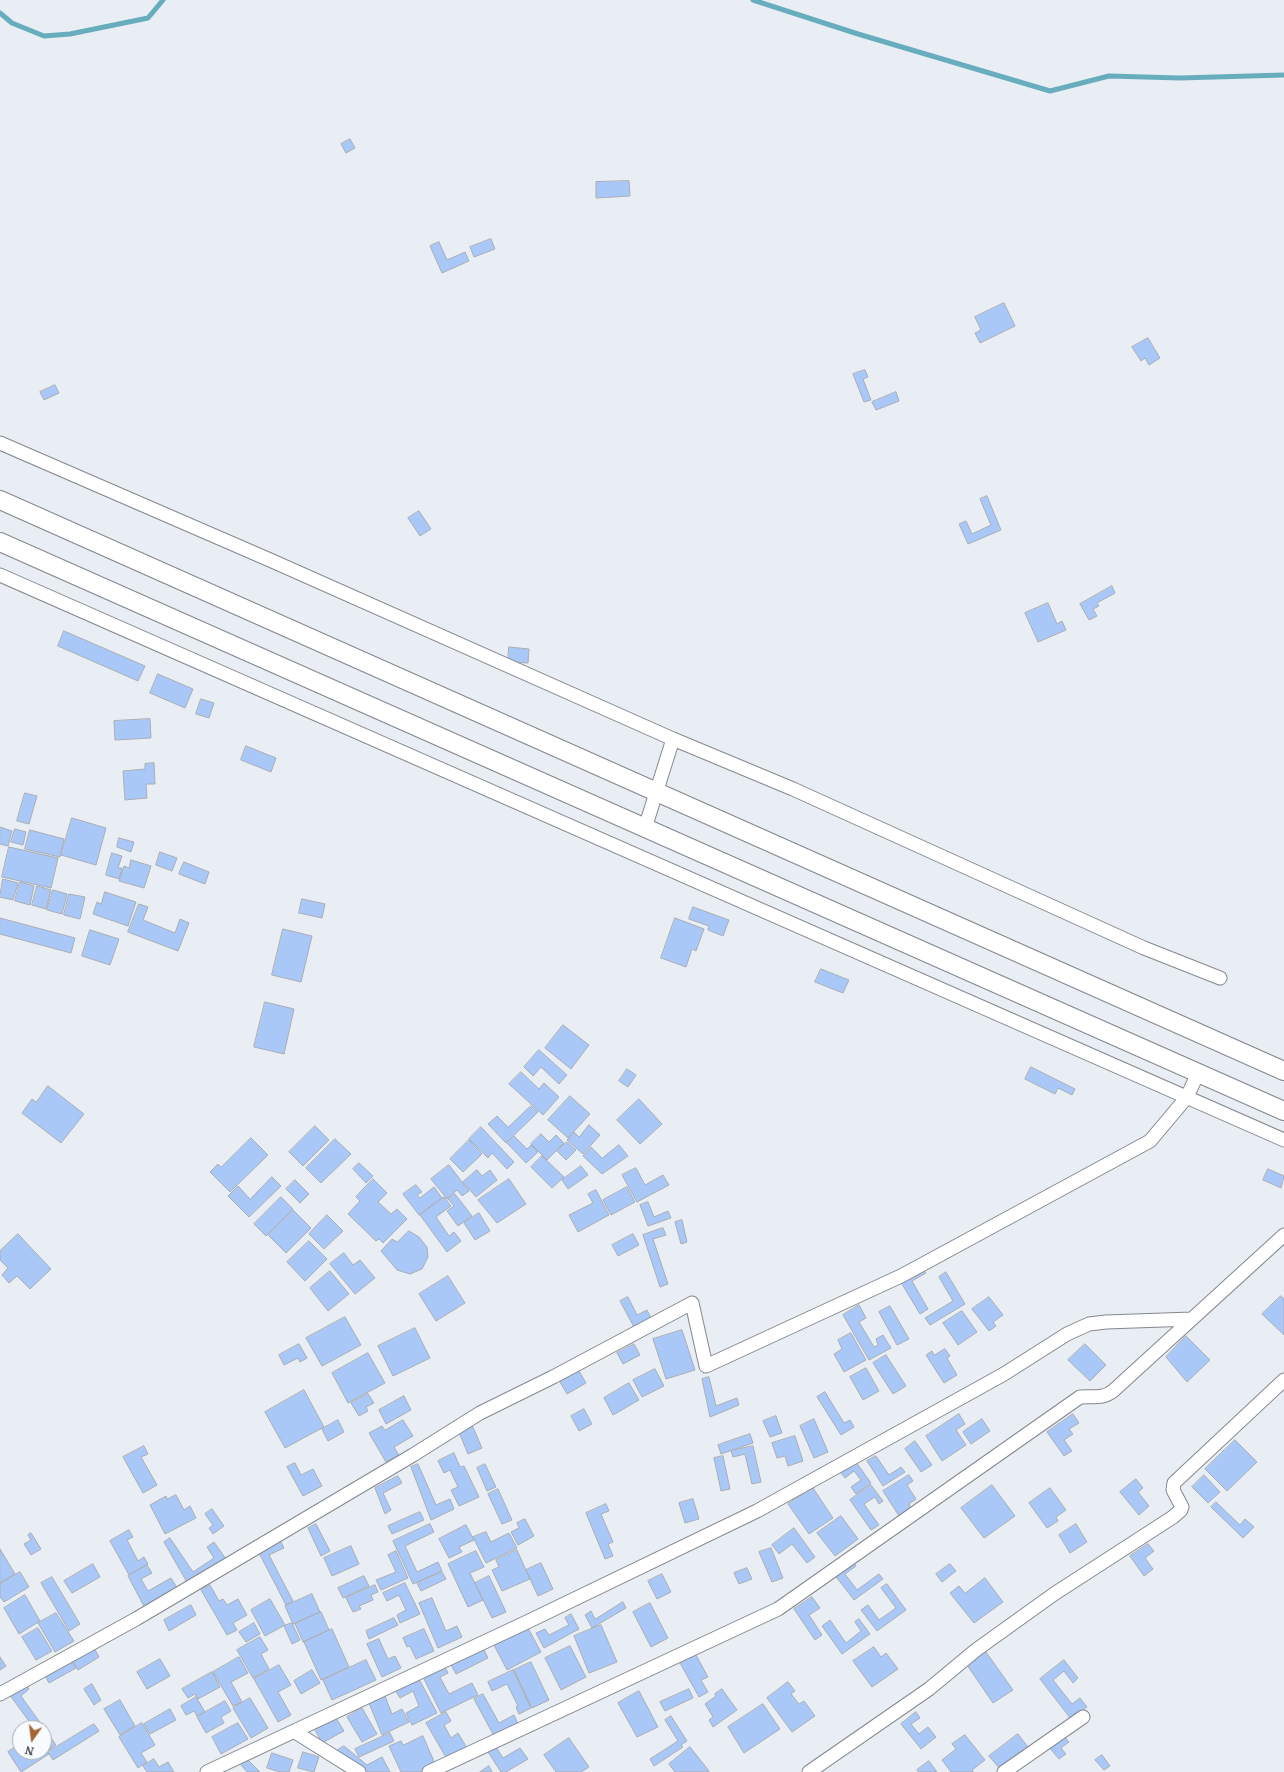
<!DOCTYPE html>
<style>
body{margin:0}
#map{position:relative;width:1284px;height:1772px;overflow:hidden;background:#e9eef4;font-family:"PT Serif",serif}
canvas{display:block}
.north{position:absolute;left:12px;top:1720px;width:40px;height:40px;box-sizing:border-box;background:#f8fbff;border:1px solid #abadb1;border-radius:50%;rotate:194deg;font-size:11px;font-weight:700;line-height:16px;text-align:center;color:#37383b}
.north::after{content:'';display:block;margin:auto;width:14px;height:18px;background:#a86533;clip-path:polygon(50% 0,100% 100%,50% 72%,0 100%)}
</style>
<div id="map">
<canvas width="1284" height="1772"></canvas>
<div class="north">N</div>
</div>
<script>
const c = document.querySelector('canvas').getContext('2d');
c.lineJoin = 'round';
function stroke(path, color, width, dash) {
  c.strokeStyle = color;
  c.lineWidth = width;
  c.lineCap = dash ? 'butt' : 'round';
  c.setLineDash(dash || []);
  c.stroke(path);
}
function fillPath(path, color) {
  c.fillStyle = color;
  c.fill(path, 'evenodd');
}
const stream = new Path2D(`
 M753 0 858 34 1050 91 1109 76 1180 78 1284 75
 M0 13 12 23 44 36 70 34 148 18 163 0`);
const building = new Path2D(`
 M350 139 355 148 346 153 341 144Z
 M629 181 630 196 596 198V182Z
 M491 239 495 249 474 257 470 247Z
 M439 242 447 260 465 252 469 261 442 273 430 246Z
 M1004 303 1015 326 980 343 975 333 981 330 975 317Z
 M1148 338 1160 358 1149 365 1145 358 1141 361 1132 347Z
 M865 370 868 377 863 379 871 400 864 402 853 374Z
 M55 385 59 393 44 400 40 392Z
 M896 392 899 401 876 410 872 402Z
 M987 496 1001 530 968 544 959 524 966 521 972 534 991 525 980 499Z
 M419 511 431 529 420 536 408 518Z
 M1112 586 1115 593 1097 603 1099 606 1093 609 1097 616 1089 620 1080 604Z
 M1048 603 1057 624 1062 621 1066 630 1038 642 1025 613Z
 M64 631 145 666 138 681 58 646Z
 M509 647 529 649 528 663 508 662Z
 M158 674 193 689 185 708 150 693Z
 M201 699 214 703 209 718 196 714Z
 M150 719 151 738 115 740 114 721Z
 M246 746 276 758 271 772 241 760Z
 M154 763 155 784H146L147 798 125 800 123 771 145 769V764Z
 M25 793 37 796 29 824 17 821Z
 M72 818 106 828 96 865 61 855Z
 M0 827 12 831 8 846 0 844Z
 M15 829 26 832 23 845 11 842Z
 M30 830 64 839 60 857 25 849Z
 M119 838 134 842 131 852 117 847Z
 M9 847 58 858 51 888 2 877Z
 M160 852 177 858 172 871 156 865Z
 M112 853 122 856 118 868H122L119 879 106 875Z
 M131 860 151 866 144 888 119 881 124 866 129 868Z
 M184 862 209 872 205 884 179 874Z
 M3 879 18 883 13 900 0 897Z
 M20 882 34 886 30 905 15 901Z
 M37 886 51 890 46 909 32 905Z
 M53 890 67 894 62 914 47 910Z
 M105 892 136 902 128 926 93 914 97 902 101 904Z
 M69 894 85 897 80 919 64 915Z
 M302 899 325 904 322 918 299 913Z
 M139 904 148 907 143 920 175 933 180 919 189 923 178 951 128 932Z
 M693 907 729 920 723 936 708 930 709 926 689 919Z
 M0 918 75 938 71 953 0 934Z
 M675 918 704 929 696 951 692 949 686 967 661 958Z
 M283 929 312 936 301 982 272 975Z
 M90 930 119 939 110 965 82 956Z
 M821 969 849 980 843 993 815 982Z
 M265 1002 294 1009 284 1054 254 1047Z
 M563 1025 589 1045 571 1069 545 1048Z
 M539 1050 567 1075 559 1084 541 1067 533 1076 524 1067Z
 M1031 1067 1075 1089 1072 1095 1058 1088 1055 1094 1025 1079Z
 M627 1069 636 1075 628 1087 619 1081Z
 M521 1072 539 1089 544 1083 559 1097 543 1115 509 1084Z
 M48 1086 84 1114 61 1143 22 1113 32 1099 36 1102Z
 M570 1096 590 1114 568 1138 548 1120Z
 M639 1099 662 1124 640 1144 617 1120Z
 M531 1106 538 1112 506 1143 488 1124 497 1116 508 1127Z
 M589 1125 600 1135 583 1154 567 1140 574 1132 579 1137Z
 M315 1126 329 1140 303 1166 289 1152Z
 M481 1127 514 1162 507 1169 492 1153 488 1158 469 1139Z
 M541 1134 549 1142 556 1135 564 1143 547 1160 531 1144Z
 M514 1136 527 1149 531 1145 538 1152 526 1163 507 1143Z
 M251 1138 268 1155 230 1192 210 1172 218 1164 221 1167Z
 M335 1139 351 1154 321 1183 306 1168Z
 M469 1140 482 1154 463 1172 450 1159Z
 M567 1142 576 1150 566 1160 557 1151Z
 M619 1145 628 1156 602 1174 583 1156 591 1147 602 1158Z
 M542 1156 564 1177 552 1188 531 1167Z
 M359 1163 373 1176 366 1183 353 1169Z
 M449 1165 469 1191 462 1196 457 1190 447 1199 431 1179Z
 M581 1166 588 1175 568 1189 562 1180Z
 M636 1168 645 1185 663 1175 669 1185 637 1202 622 1175Z
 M1268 1169 1284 1176 1281 1188 1263 1180Z
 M477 1170 482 1176 490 1170 497 1180 476 1197 463 1182Z
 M272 1177 281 1186 249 1217 228 1196 238 1186 250 1199Z
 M373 1179 387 1193 378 1202 391 1214 397 1209 407 1219 383 1243 379 1239 376 1241 348 1214 360 1201 356 1197Z
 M509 1179 526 1204 497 1223 478 1200Z
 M295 1180 309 1194 300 1203 286 1189Z
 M416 1185 422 1192 417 1195 420 1198 434 1187 442 1198 419 1215 403 1194Z
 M627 1187 635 1202 611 1215 603 1200Z
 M596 1190 609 1215 578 1232 569 1215 593 1203 588 1194Z
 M455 1194 472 1216 458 1226 447 1211 454 1206 448 1199Z
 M281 1197 293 1209 266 1236 254 1224Z
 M444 1197 451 1206 436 1217 449 1236 454 1232 461 1241 447 1252 420 1215Z
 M648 1202 654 1217 668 1211 671 1218 648 1226 640 1205Z
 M293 1210 311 1228 286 1253 268 1235Z
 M479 1213 490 1231 475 1240 464 1223Z
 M327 1215 343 1231 324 1249 309 1234Z
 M682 1220 687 1242 681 1244 675 1222Z
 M663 1228 666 1235 653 1239 668 1284 660 1287 643 1235Z
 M409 1231 419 1237 427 1247 428 1257 422 1269 410 1274 397 1270 381 1251 392 1239 397 1242Z
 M18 1234 51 1269 30 1289 17 1276 9 1283 2 1275 8 1268 0 1260V1251Z
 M633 1234 639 1245 618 1256 612 1245Z
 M309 1241 327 1259 305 1281 287 1262Z
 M344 1253 353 1265 360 1260 375 1278 355 1294 330 1264Z
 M921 1266 926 1273 912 1281 928 1309 920 1314 899 1279Z
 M330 1271 349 1294 328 1311 310 1288Z
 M946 1272 965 1304 930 1325 925 1318 953 1301 939 1277Z
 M448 1276 465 1303 436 1321 419 1294Z
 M1281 1296 1284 1299V1335L1262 1314Z
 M628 1297 637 1315 647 1310 652 1320 635 1329 620 1301Z
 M989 1297 1003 1315 993 1322 996 1326 989 1331 972 1309Z
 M859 1305 866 1318 859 1322 874 1347 878 1345 876 1339 883 1335 891 1348 869 1360 843 1315Z
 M890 1306 909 1339 897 1345 879 1312Z
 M962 1311 977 1332 958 1345 943 1323Z
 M345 1317 361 1345 322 1366 306 1338Z
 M415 1328 430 1358 393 1376 378 1346Z
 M682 1330 695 1370 666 1379 653 1339Z
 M851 1333 866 1360 844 1372 834 1354 842 1349 838 1340Z
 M1186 1336 1210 1360 1187 1382 1166 1357Z
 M299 1344 307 1358 300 1362 298 1358 284 1365 279 1355Z
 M634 1344 640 1355 623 1364 617 1353Z
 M1085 1344 1106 1365 1090 1381 1068 1360Z
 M945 1349 950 1356 947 1358 957 1375 944 1383 926 1355 932 1351 934 1355Z
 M368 1353 385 1383 348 1403 332 1373Z
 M886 1355 906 1386 893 1394 873 1363Z
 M866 1368 879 1391 863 1400 850 1377Z
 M655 1369 664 1386 642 1397 633 1380Z
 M579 1371 586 1383 567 1394 560 1382Z
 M709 1377 716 1406 737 1398 739 1405 710 1417 702 1379Z
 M629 1383 639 1400 613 1415 604 1398Z
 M304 1390 324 1427 285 1448 265 1412Z
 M825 1392 844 1423 850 1420 854 1427 841 1435 817 1397Z
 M368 1394 374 1403 366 1407 368 1411 359 1416 351 1403Z
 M404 1396 411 1410 386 1424 379 1410Z
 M584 1409 592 1424 579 1431 571 1416Z
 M959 1414 965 1424 956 1430 966 1445 942 1461 926 1436Z
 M1073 1414 1079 1423 1069 1429 1073 1434 1064 1440 1072 1451 1064 1456 1047 1432Z
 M776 1416 782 1433 770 1437 763 1421Z
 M814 1419 828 1452 814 1458 800 1426Z
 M982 1419 990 1431 971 1444 963 1432Z
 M338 1420 344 1432 328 1441 322 1429Z
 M403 1420 413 1436 394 1447 399 1455 386 1462 369 1433 382 1426 385 1430Z
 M472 1425 482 1448 468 1454 458 1430Z
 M750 1434 753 1443 721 1454 718 1445Z
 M795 1436 803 1461 788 1466 785 1456 777 1458 772 1443Z
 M1235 1440 1257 1462 1227 1491 1205 1469Z
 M915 1441 932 1465 921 1472 905 1449Z
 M144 1446 148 1454 141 1457 157 1485 143 1493 123 1457Z
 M753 1446 761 1482 752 1484 745 1454 733 1457 731 1451Z
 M454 1453 460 1467 464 1466 479 1497 459 1506 451 1490 458 1487 450 1470 444 1473 438 1461Z
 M723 1456 730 1489 721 1491 714 1458Z
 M876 1456 889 1475 901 1467 905 1472 883 1486 867 1461Z
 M856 1462 871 1483 856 1494 851 1487 861 1480 854 1471 845 1478 841 1473Z
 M295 1463 301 1475 313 1469 322 1486 303 1496 287 1467Z
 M418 1464 436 1505 450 1499 454 1509 431 1520 411 1467Z
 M485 1464 496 1487 487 1491 477 1468Z
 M909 1475 913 1481 907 1485 916 1499 909 1504 911 1509 899 1516 883 1491Z
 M1204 1475 1220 1492 1208 1503 1192 1487Z
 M398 1476 402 1483 383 1493 391 1510 385 1514 375 1488Z
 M1136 1479 1143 1488 1138 1492 1149 1506 1139 1515 1120 1492Z
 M871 1485 883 1501 879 1504 875 1497 864 1504 879 1525 871 1530 850 1500Z
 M992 1485 1015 1516 984 1538 961 1508Z
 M813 1488 833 1518 809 1534 788 1504Z
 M1050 1488 1066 1510 1056 1517 1058 1521 1047 1528 1029 1503Z
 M498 1489 512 1520 502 1524 488 1494Z
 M176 1495 184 1510 190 1506 196 1518 165 1534 150 1505 166 1496 167 1499Z
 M693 1499 699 1519 685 1523 679 1503Z
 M1216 1502 1240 1525 1245 1519 1254 1527 1243 1538 1211 1507Z
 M606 1504 609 1511 601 1514 613 1542 608 1544 613 1556 605 1559 586 1513Z
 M212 1509 224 1526 213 1534 209 1528 213 1525 205 1514Z
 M420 1512 424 1520 392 1534 388 1526Z
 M841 1516 858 1539 835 1556 817 1533Z
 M525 1519 534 1536 518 1545 511 1532 519 1528 517 1523Z
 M316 1524 330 1551 321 1556 308 1528Z
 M430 1524 434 1532 405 1546 417 1572 438 1562 442 1571 413 1584 393 1541Z
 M1076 1524 1087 1542 1070 1553 1059 1535Z
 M466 1525 474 1540 459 1547 462 1552 449 1558 439 1539Z
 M794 1528 815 1557 807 1563 792 1544 779 1554 772 1545Z
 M129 1530 133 1537 127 1540 138 1561 144 1557 148 1564 129 1575 110 1541Z
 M486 1532 491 1542 509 1533 517 1548 486 1563 473 1537Z
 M31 1533 41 1549 31 1555 24 1544 31 1540 28 1535Z
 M170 1538 193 1572 214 1558 207 1547 214 1542 226 1559 188 1584 164 1542Z
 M280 1540 284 1548 269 1555 293 1601 286 1605 258 1551Z
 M1148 1544 1154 1551 1145 1558 1153 1569 1144 1576 1130 1556Z
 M351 1546 359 1564 332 1576 324 1558Z
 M771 1548 783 1578 772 1582 759 1552Z
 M0 1549 15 1574 0 1583Z
 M517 1550 530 1579 502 1591 492 1570 499 1567 496 1560Z
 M396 1551 408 1578 381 1590 376 1580 396 1572 388 1555Z
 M476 1551 484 1567 470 1573 483 1600 468 1607 448 1564Z
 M853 1561 856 1566 845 1574 857 1590 879 1574 883 1579 854 1600 834 1574Z
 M541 1563 553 1589 538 1596 526 1570Z
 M93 1564 100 1577 72 1593 64 1581Z
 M950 1564 956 1571 942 1582 936 1574Z
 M147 1565 152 1573 141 1579 148 1591 171 1578 179 1591 146 1610 128 1576Z
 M747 1568 752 1579 739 1584 734 1573Z
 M20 1572 29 1587 4 1602 0 1597V1584Z
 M442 1572 446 1579 421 1591 417 1583Z
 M662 1574 671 1592 657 1599 648 1581Z
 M364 1576 369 1586 343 1598 338 1588Z
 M489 1576 506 1612 492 1618 475 1583Z
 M52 1577 80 1624 69 1631 41 1583Z
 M985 1578 1003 1602 974 1623 950 1593 959 1586 965 1593Z
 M405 1583 420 1614 400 1623 397 1615 406 1610 399 1595 387 1601 383 1593Z
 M887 1584 906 1610 877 1631 861 1610 868 1605 879 1620 896 1608 881 1588Z
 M210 1585 219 1601 223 1599 227 1605 238 1599 247 1615 233 1623 237 1630 227 1635 201 1590Z
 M375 1585 378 1592 371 1595 373 1600 359 1606 361 1609 353 1612 346 1598Z
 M312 1594 320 1612 293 1624 285 1606Z
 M25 1595 40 1621 19 1634 4 1608Z
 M812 1597 820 1608 809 1615 822 1635 815 1640 794 1609Z
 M432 1598 446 1631 457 1626 462 1637 438 1648 419 1603Z
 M270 1599 285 1625 265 1636 251 1610Z
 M623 1602 626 1608 592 1628 585 1615 591 1611 595 1619Z
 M650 1603 668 1638 651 1647 633 1612Z
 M191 1605 196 1615 169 1631 164 1620Z
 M321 1612 329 1630 303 1642 295 1624Z
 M56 1613 74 1641 55 1652 38 1623Z
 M571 1614 579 1629 544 1648 536 1633 545 1629 549 1635 569 1625 565 1618Z
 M394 1618 398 1625 369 1639 366 1631Z
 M859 1619 870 1634 842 1654 822 1626 830 1620 846 1643 861 1631 855 1622Z
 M254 1623 260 1634 246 1642 239 1632Z
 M292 1623 300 1640 292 1644 284 1626Z
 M601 1625 617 1662 589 1673 574 1636Z
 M38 1628 52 1651 36 1660 22 1637Z
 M528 1628 541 1652 507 1670 494 1645Z
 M332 1629 349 1667 321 1680 304 1642Z
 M424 1629 434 1651 416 1659 410 1646 407 1647 403 1638Z
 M260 1637 268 1650 261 1654 269 1669 253 1678 237 1650Z
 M379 1639 388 1659 395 1656 401 1668 382 1677 367 1644Z
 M570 1646 586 1677 561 1690 545 1658Z
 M874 1647 881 1657 886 1653 898 1669 872 1687 853 1661Z
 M94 1648 99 1657 78 1670 73 1661Z
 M483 1648 488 1658 456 1674 450 1663Z
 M986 1652 1013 1690 993 1703 967 1665Z
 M696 1655 708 1677 701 1680 708 1692 699 1697 680 1663Z
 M0 1657 6 1666 0 1670Z
 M239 1657 248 1673 231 1682 242 1702 233 1706 213 1672Z
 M160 1659 170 1676 147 1689 137 1672Z
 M71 1660 76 1668 49 1683 45 1676Z
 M366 1660 376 1680 332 1700 323 1680Z
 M1064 1660 1078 1678 1073 1683 1064 1671 1053 1680 1072 1704 1080 1698 1087 1707 1071 1719 1040 1679Z
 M531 1662 549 1700 532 1708 514 1670Z
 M279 1665 291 1685 278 1692 291 1715 278 1722 254 1679Z
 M445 1667 448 1673 440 1677 449 1694 472 1683 478 1695 441 1713 423 1677Z
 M312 1670 320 1683 301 1694 294 1681Z
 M513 1670 531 1708 519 1714 516 1707 518 1706 507 1684 492 1691 488 1682Z
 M212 1672 220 1687 198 1699 195 1694 188 1698 182 1689Z
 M419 1679 437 1713 412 1725 406 1713 419 1706 413 1691 400 1698 395 1690Z
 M24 1682 29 1689 21 1696 44 1728H34L9 1694Z
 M788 1682 795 1691 791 1694 799 1704 804 1701 815 1716 792 1732 767 1698Z
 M92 1684 101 1700 94 1705 84 1689Z
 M689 1689 693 1698 665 1711 660 1702Z
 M722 1689 737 1710 713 1727 709 1720 713 1717 705 1704 716 1696 715 1694Z
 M639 1691 658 1727 637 1737 618 1703Z
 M483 1694 499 1723 514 1715 519 1726 495 1738 474 1699Z
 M385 1696 392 1714 402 1709 409 1722 382 1735 369 1703Z
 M196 1697 205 1712 197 1716 194 1711 186 1715 181 1706Z
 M250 1698 268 1728 251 1738 233 1708Z
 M120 1700 135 1726 120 1735 104 1709Z
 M225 1701 231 1711 221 1717 224 1723 206 1733 197 1717Z
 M763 1704 780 1729 744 1753 728 1727Z
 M362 1708 377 1734 362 1742 347 1717Z
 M170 1709 176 1720 150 1734 144 1724Z
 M446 1712 451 1721 444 1725 451 1738 458 1733 467 1748 447 1759 426 1723Z
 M916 1712 920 1718 911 1724 919 1734 928 1727 936 1737 921 1749 901 1724Z
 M671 1716 687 1741 681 1745 683 1747 654 1766 650 1759 678 1741 665 1720Z
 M336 1718 344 1731 322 1743 315 1730Z
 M142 1723 155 1745 141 1753 147 1762 138 1768 119 1737Z
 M238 1723 248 1739 221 1754 212 1737Z
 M94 1724 99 1731 53 1760 48 1752Z
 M44 1728 56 1745 49 1750 44 1743Z
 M390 1733 394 1741 359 1757 355 1749Z
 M1018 1734 1028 1747 1000 1769 989 1756Z
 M965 1735 985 1760 972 1770 974 1772H951L942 1760 956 1749 952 1744Z
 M1063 1735 1069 1742 1061 1748 1066 1754 1059 1759 1048 1746Z
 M423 1736 436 1766 422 1772H401L389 1746 401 1741 403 1745Z
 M569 1738 589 1767 581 1772H556L544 1755Z
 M20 1744V1752H44V1747L49 1754 21 1772 8 1752Z
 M344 1746 367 1765 382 1757 390 1772H366L335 1752Z
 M496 1747 503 1758 520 1748 528 1759 506 1772H501L488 1752Z
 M690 1747 709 1771V1772H675L669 1764Z
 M303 1752 319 1757 314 1772 298 1768Z
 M272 1753 293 1760 289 1772H280L267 1768Z
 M1102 1755 1110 1766 1104 1770 1095 1760Z
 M154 1759 159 1767 168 1762 174 1772H147L143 1766Z
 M247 1759 260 1772H247L241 1765Z
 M929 1761 937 1772H919L917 1770Z
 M489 1766 492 1772H480Z`);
const street = new Path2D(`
 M0 443 270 560 673 739 793 789 1144 948 1220 978
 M0 575 1284 1140
 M645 828 673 739
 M0 1694 136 1619 413 1455 480 1413 553 1377 692 1303 706 1366 901 1276 1150 1141 1187 1097 1198 1073
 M295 1732 359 1772
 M207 1772 527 1622 757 1511 1004 1374 1067 1334 1089 1324 1106 1322 1192 1319
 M429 1772 778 1609 1080 1397C1093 1396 1103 1399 1113 1391L1284 1235
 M809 1772 929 1689 976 1650 1054 1594 1173 1517 1181 1510 1182 1507 1173 1490 1174 1483 1284 1380
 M1004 1772 1083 1717`);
const secondary = new Path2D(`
 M0 500 1284 1071
 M0 542 1284 1111`);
stroke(stream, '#68adbe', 5);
fillPath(building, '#aac8f7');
stroke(building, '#a9adb4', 1);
stroke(street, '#84888e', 15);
stroke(secondary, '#84888e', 20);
stroke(street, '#fff', 13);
stroke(secondary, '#fff', 18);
</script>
